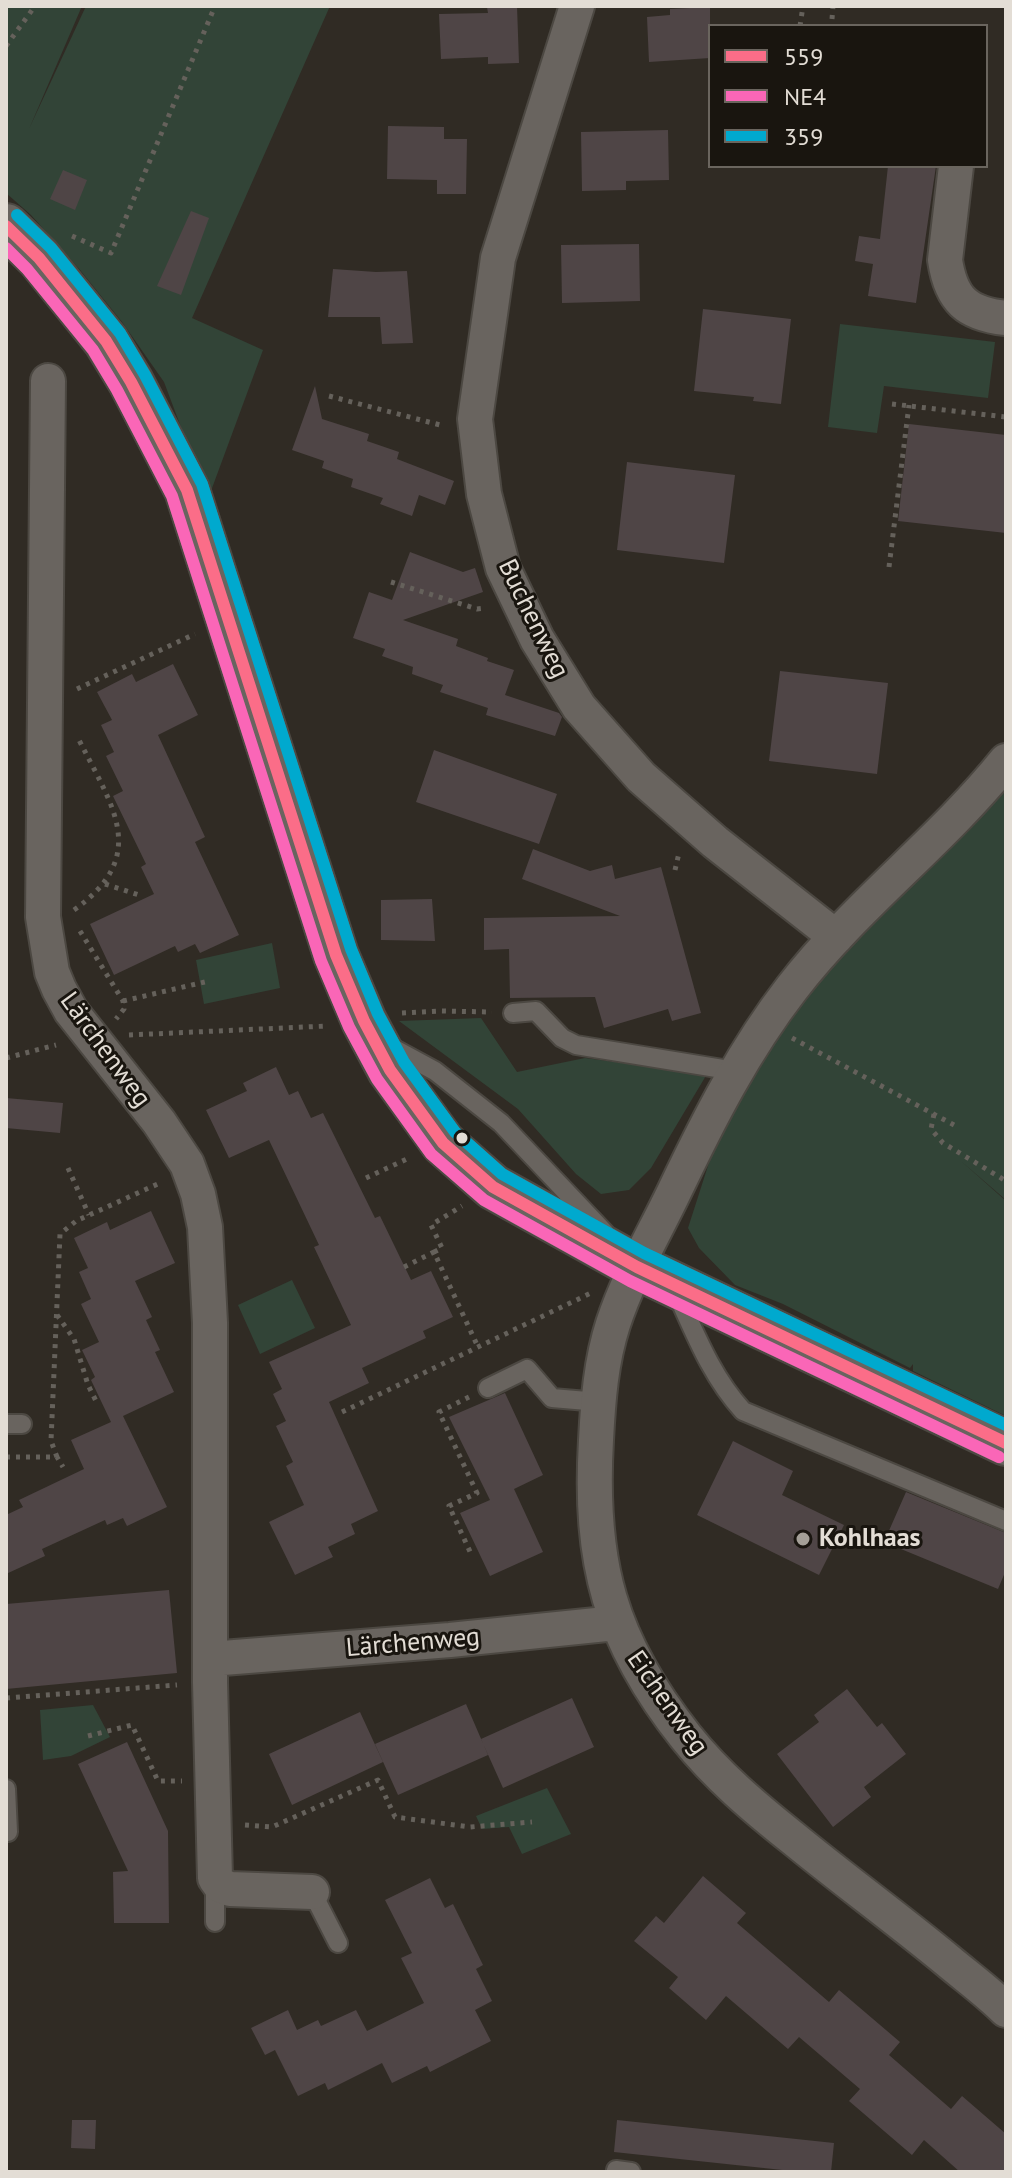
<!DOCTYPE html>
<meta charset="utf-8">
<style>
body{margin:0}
#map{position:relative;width:1012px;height:2178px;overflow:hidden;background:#302b24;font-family:"PT Sans",sans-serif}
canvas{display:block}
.frame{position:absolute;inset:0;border:8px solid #e3ddd5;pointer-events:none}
.legend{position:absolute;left:708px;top:24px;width:280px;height:144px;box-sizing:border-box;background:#19150f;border:2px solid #6a655e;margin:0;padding:10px 14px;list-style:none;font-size:24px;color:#e3ddd5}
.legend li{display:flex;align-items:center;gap:16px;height:40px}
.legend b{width:40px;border:2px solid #6a655e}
</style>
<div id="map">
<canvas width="1012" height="2178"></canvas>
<div class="frame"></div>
<ul class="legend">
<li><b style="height:10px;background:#fb6d88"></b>559</li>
<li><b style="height:10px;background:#fa66b7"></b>NE4</li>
<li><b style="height:10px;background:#00a9ce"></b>359</li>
</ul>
</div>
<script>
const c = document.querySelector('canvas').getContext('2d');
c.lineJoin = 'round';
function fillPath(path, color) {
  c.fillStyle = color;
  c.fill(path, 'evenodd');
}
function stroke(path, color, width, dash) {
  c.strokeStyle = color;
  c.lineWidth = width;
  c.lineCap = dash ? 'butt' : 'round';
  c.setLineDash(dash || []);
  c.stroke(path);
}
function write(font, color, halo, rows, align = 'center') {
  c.font = font + ' "PT Sans",sans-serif';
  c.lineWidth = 6;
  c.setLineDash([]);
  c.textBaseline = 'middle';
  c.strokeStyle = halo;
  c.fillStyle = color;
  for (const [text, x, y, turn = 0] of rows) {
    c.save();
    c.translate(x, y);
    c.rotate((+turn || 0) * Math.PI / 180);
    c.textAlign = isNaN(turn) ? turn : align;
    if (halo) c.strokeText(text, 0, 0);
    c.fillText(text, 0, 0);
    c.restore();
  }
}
const green = new Path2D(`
 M6 6H82L29 129 86 6H330L192 318 263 350 208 499 164 382 122 322 80 270 31 215 6 193Z
 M840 324 995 342 988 398 884 386 877 433 828 427Z
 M1006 791V1200L961 1161 1006 1201V1416L913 1371V1364L910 1368 783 1304 735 1285 699 1248 688 1228 715 1144 752 1063 810 983Z
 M272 943 280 988 204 1004 196 960Z
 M481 1018 517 1072 585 1058 707 1074 651 1168 629 1190 601 1194 576 1174 518 1109 399 1021Z
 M292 1280 315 1328 260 1354 238 1305Z
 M93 1705 110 1737 71 1756 43 1760 40 1710Z
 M547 1788 571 1834 522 1854 509 1827 482 1829 476 1816Z`);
const building = new Path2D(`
 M517 6 519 63 488 64V57L441 59 439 14 488 13 487 7Z
 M710 7V58L649 62 647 17 670 15V9Z
 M388 126 444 127V139H467L466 194H437V180L387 179Z
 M668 130 669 180 626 181V190L582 191 581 132Z
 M888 166H936L916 303 868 296 873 264 855 261 859 236 880 239Z
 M63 170 87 180 75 210 50 199Z
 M191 211 209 218 181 295 157 286Z
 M639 244 640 301 562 303 561 245Z
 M333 269 376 272 407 271 413 343 382 344 380 317H328Z
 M703 309 791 319 781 404 753 401 754 397 694 391Z
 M315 386 322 419 369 434 367 441 399 452 397 459 454 481 445 505 419 495 412 516 380 504 383 498 351 487 353 479 322 468 324 461 292 450Z
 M909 424 1006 435V533L898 521Z
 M627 462 735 475 724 563 617 550Z
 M410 552 463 572 475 568 483 592 403 620 458 639 456 646 488 658 487 661 514 670 505 695 559 713 562 717 555 736 486 715 488 708 440 692 443 685 412 674 413 667 382 656 385 649 353 638 369 592 392 600Z
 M173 664 198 715 158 735 205 837 195 842 239 935 200 953 195 944 178 952 175 946 114 975 90 924 154 894 141 867 146 864 113 796 123 791 106 756 114 752 101 725 112 720 97 692 132 674 136 682Z
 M780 671 888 683 877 774 769 761Z
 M434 750 557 794 539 844 416 802Z
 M533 849 590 871 612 865 615 879 661 867 701 1013 672 1021 668 1009 604 1028 595 997 510 998 509 949 484 950V918L620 916 522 879Z
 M432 899 435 941 381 940V900Z
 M276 1067 289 1095 298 1091 311 1118 323 1113 375 1218 380 1216 411 1280 431 1271 453 1317 423 1331 426 1338 362 1368 369 1383 329 1402 378 1511 351 1524 355 1534 328 1547 333 1557 295 1575 269 1522 304 1505 286 1466 293 1462 276 1426 286 1421 273 1394 282 1389 269 1362 351 1325 314 1247 319 1245 269 1140 229 1158 206 1110 247 1091 243 1083Z
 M6 1098 63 1103 60 1133 6 1128Z
 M151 1211 175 1263 135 1281 152 1317 146 1320 160 1350 155 1352 174 1392 123 1416 167 1507 127 1526 123 1518 107 1525 105 1520 42 1549 45 1556 6 1574V1515L23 1507 19 1500 84 1469 71 1440 111 1422 91 1380 95 1377 82 1350 99 1342 81 1304 91 1299 79 1272 88 1268 74 1238 107 1222 110 1230Z
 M505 1393 543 1475 514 1489 543 1552 490 1576 460 1513 490 1500 449 1417Z
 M733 1441 793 1471 782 1495 844 1525 819 1575 697 1515Z
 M906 1492 1006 1533V1570L998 1589 884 1542Z
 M169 1590 177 1673 6 1689V1604Z
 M847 1689 877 1727 882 1723 906 1754 864 1787 871 1797 833 1827 777 1754 819 1722 814 1715Z
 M572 1698 594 1747 503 1788 481 1739Z
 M466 1704 488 1755 398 1795 375 1744Z
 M360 1712 383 1762 292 1805 269 1754Z
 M127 1742 168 1831 169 1923H114L113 1872 128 1871 78 1764Z
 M703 1876 746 1913 737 1923 829 2002 839 1990 900 2042 889 2055 951 2109 962 2096 1006 2134V2172H960L924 2140 912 2155 849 2101 860 2089 799 2037 788 2049 726 1996 706 2020 669 1988 678 1977 634 1941 656 1916 664 1923Z
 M430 1878 445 1908 453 1904 483 1965 476 1969 492 2001 475 2010 491 2041 430 2072 427 2066 392 2083 382 2063 328 2090 325 2083 298 2096 275 2050 265 2055 251 2028 288 2010 297 2030 318 2020 321 2026 356 2010 367 2031 424 2003 401 1958 412 1953 385 1900Z
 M72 2120H96L95 2149 71 2148Z
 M617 2120 834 2143 831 2172H801L614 2152Z`);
const path = new Path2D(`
 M832 19 833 6
 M800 26 803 6
 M6 46 35 6
 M72 236 111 253 215 6
 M329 396 444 426
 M892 404 1006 417
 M889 567 909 405
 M391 582 477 609 486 608
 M77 689 195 634
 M675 870 679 853
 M105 884 142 896
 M74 910C151 855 112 806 78 738
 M80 931 123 1001 124 1009 116 1019
 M123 1001 209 981
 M402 1013 441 1011 492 1012
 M129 1035 327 1026
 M792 1038 954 1125
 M6 1058 56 1045
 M934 1114 931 1129 943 1143 1006 1181
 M68 1168 89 1215
 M366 1178 409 1158
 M434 1252 442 1248 431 1225 462 1206
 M404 1267 434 1252 478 1347
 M57 1315 74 1339 88 1385 98 1405
 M469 1397 439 1412 477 1493 449 1506 472 1556
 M342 1412 591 1293
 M6 1457H57L63 1467
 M57 1457 51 1441 60 1234 76 1221 162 1182
 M6 1698 177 1685
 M88 1736 132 1725 158 1781H182
 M245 1825 272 1827 378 1780 395 1817 470 1827 532 1822`);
const service = new Path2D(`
 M513 1013 536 1011 562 1038 576 1045 735 1071
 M387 1045 435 1071 501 1123 605 1233
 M677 1294C696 1336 712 1377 743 1411L1006 1521
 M488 1388 527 1369 552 1398 599 1402
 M6 1424H22
 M6 1789 8 1832
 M215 1878V1922
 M312 1892 338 1943
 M616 2170 631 2172`);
const minor = new Path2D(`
 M577 6 498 258 475 419 484 494 503 568 537 639 579 707 641 777 715 842 836 937
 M956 166 945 260C951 300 967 314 1006 318
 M48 381 43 917 52 972 59 989 71 1011 159 1122 187 1164 198 1194 205 1227 210 1323V1682L215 1878 220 1885 230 1889 312 1892
 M1006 761C941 842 856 905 792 988 744 1050 709 1119 675 1190 654 1234 628 1278 613 1324 601 1361 598 1401 596 1440 589 1562 609 1640 686 1737 717 1776 755 1808 794 1839 844 1880 896 1918 947 1960 966 1976 988 1992 1006 2010
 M210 1659 450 1640 616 1623`);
const tertiary = new Path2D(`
 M6 226 39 258 106 341 131 382 187 490 336 955 364 1021 390 1070 443 1143 493 1187 637 1267 1006 1443`);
const bus1 = new Path2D(`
 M6 226 39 258 106 341 131 382 187 490 336 955 364 1021 390 1070 443 1143 493 1187 637 1267 1006 1443`);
const bus2 = new Path2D(`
 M6 248 27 269 93 350 117 390 172 496 321 961 349 1027 377 1079 431 1154 484 1200 630 1281 999 1457`);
const bus3 = new Path2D(`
 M17 215 51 248 120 333 145 375 202 484 351 949 378 1014 404 1062 455 1132 502 1174 644 1253 1006 1425`);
const markers = [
 [462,1138,7,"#e3ddd5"],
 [803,1539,8,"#a49f97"]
];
const streetNames = [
 ["Buchenweg",533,619,64],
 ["Lärchenweg",105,1050,54],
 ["Lärchenweg",413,1643,-5],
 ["Eichenweg",667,1703,55]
];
const poiNames = [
 ["Kohlhaas",819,1539]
];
fillPath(green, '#324437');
fillPath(building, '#4f4546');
stroke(service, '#4c4842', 22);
stroke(minor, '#4c4842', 38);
stroke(tertiary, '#4c4842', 48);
stroke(path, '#65615b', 5, [4, 6]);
stroke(service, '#69645f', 18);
stroke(minor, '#69645f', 34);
stroke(tertiary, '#69645f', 44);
stroke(bus1, '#fb6d88', 12);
stroke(bus2, '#fa66b7', 12);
stroke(bus3, '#00a9ce', 12);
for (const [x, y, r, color] of markers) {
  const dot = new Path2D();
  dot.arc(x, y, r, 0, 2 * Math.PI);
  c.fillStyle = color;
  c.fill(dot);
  stroke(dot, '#19150f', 3);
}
write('26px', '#e3ddd5', '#19150f', streetNames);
write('bold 26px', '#e3ddd5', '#19150f', poiNames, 'left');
</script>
